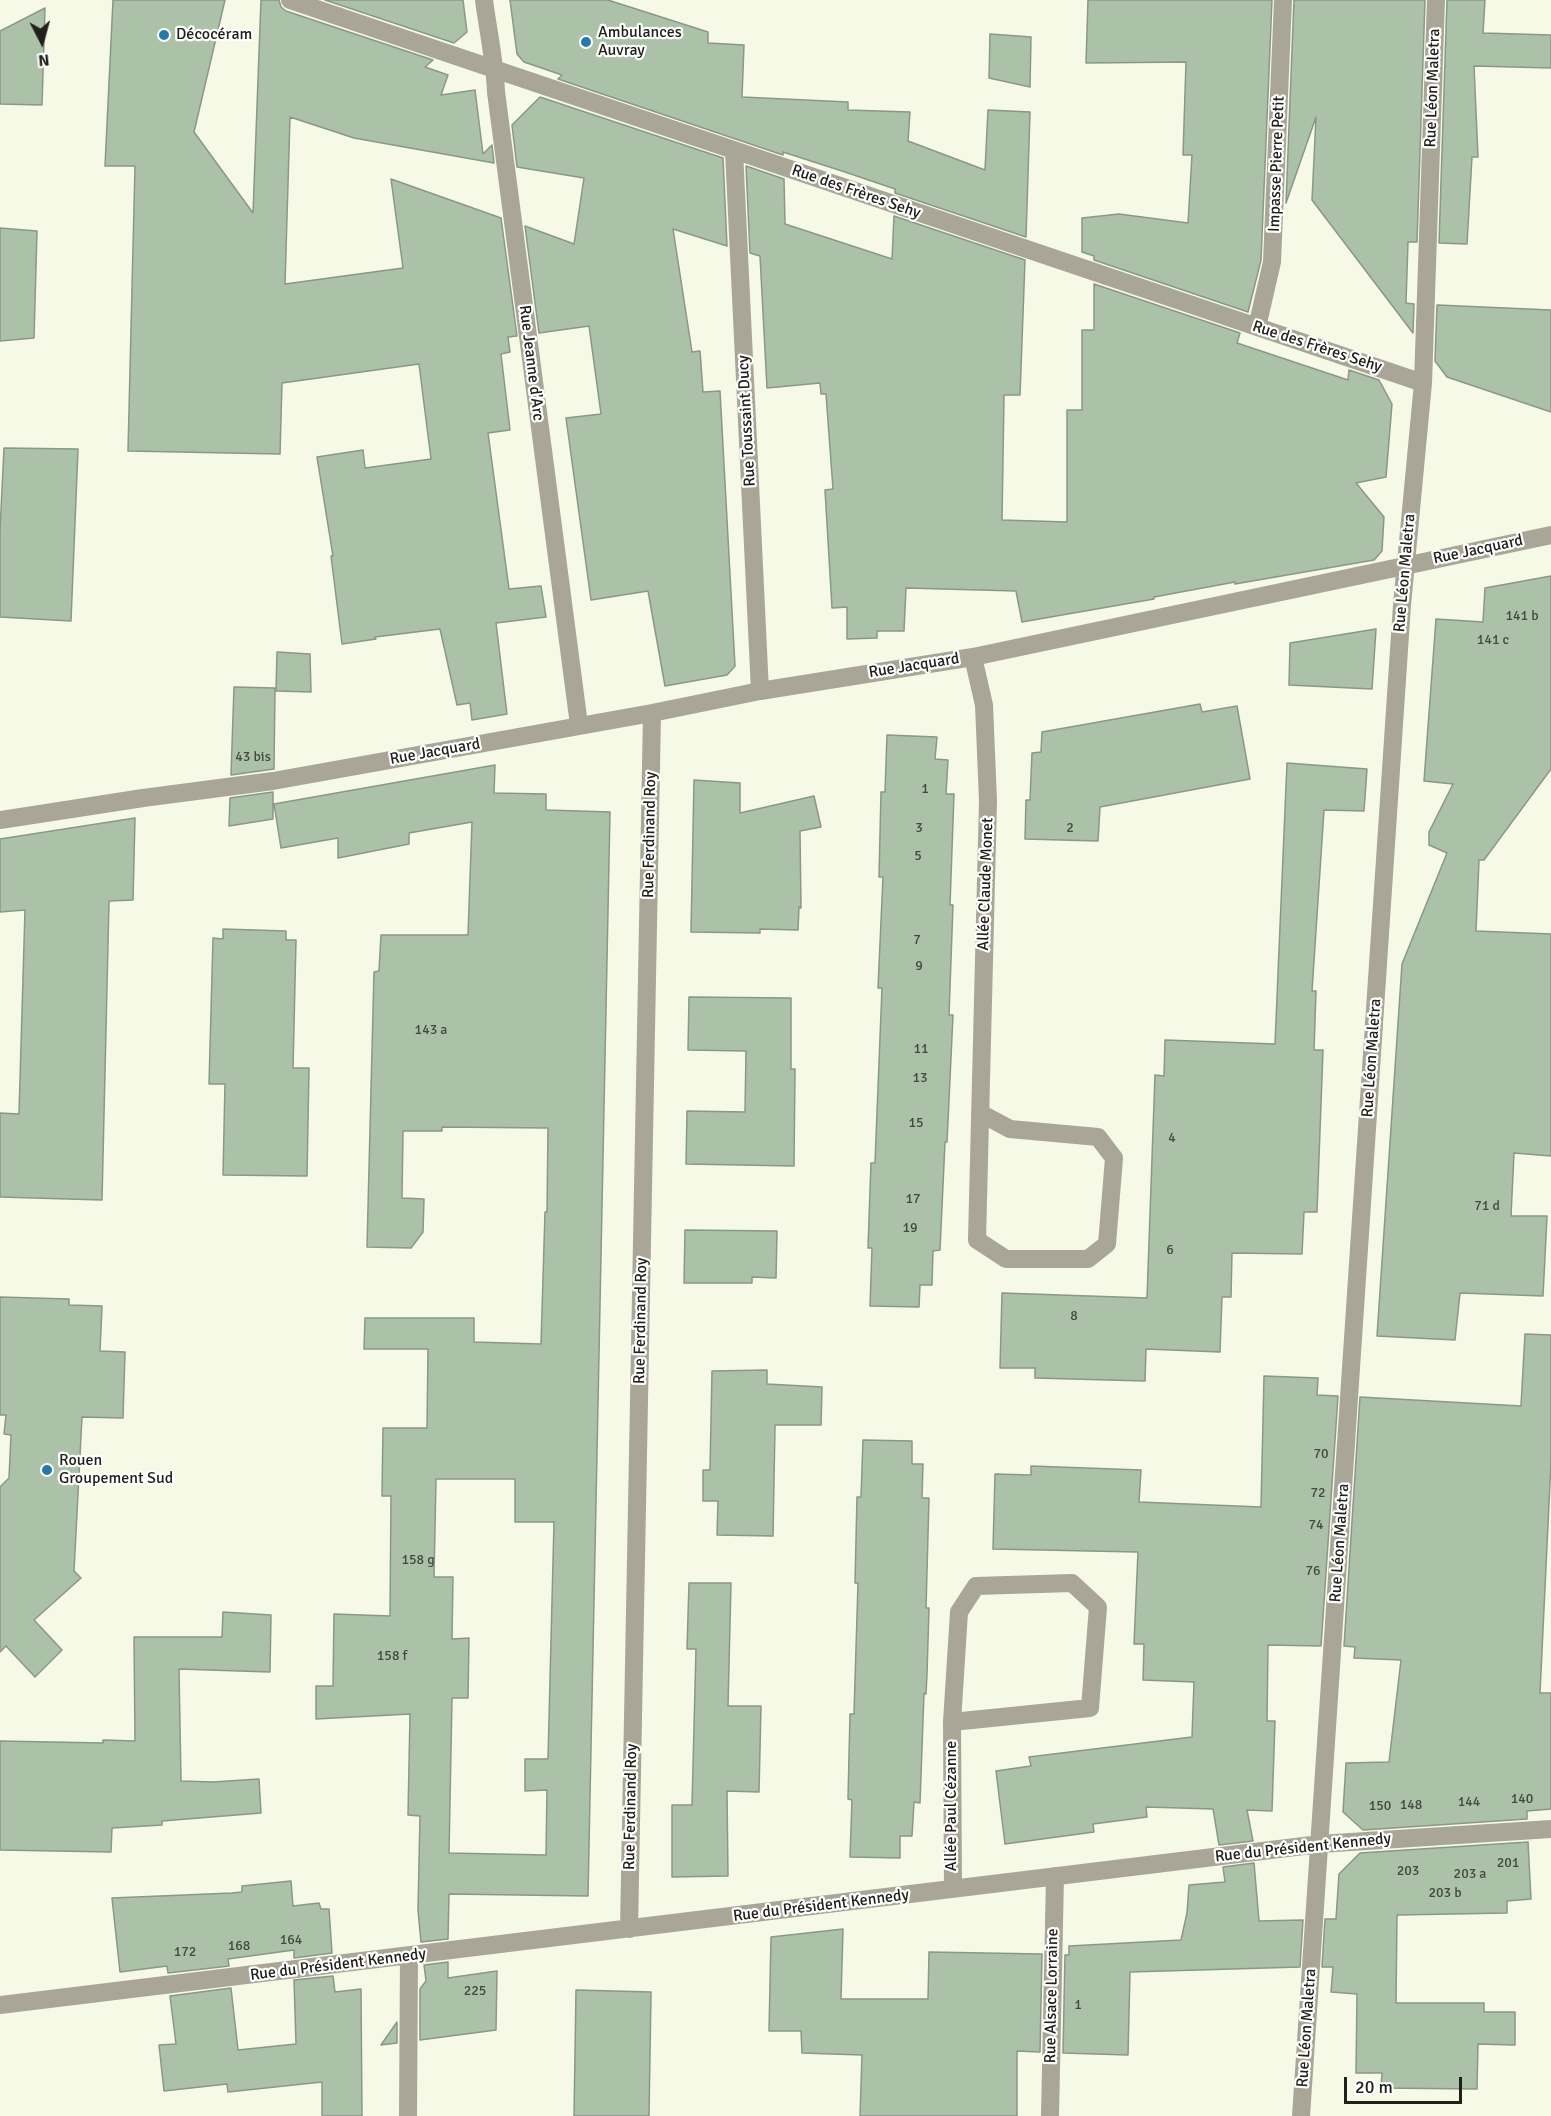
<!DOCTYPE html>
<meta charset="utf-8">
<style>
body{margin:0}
#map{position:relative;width:1551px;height:2116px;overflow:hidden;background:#f5f9e6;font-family:Signika,sans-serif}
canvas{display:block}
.north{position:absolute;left:12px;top:12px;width:60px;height:60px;-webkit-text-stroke:4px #fff;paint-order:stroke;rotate:174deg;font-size:16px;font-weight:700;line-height:24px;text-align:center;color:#20211b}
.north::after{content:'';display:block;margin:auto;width:21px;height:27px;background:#20211b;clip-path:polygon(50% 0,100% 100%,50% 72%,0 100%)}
.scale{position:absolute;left:1344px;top:2077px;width:118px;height:27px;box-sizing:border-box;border:3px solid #20211b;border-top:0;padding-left:8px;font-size:18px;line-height:21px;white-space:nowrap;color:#20211b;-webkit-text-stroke:4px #fff;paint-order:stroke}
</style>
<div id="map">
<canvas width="1551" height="2116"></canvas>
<div class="north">N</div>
<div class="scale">20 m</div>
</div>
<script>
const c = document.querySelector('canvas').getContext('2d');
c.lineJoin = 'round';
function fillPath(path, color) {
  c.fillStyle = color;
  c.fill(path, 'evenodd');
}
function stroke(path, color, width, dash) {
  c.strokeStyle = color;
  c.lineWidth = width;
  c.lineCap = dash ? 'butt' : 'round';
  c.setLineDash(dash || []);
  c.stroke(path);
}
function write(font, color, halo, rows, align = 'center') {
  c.font = font + ' Signika,sans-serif';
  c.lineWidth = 4.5;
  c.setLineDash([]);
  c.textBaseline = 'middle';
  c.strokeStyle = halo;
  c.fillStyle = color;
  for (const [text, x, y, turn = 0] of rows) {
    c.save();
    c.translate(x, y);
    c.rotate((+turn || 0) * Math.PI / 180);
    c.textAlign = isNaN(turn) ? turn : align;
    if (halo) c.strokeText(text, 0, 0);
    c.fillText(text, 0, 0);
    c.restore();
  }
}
const building = new Path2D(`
 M113 0H225L194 132 253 213 261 0H279L281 7 286 11 433 60 425 67 448 75 441 95 475 90 483 154 492 145 494 163 354 138 290 117 285 284 403 268 391 179 501 218 517 336 508 337 510 352 501 354 510 430 488 433 509 589 541 586 546 617 496 623 507 714 472 720 470 703 457 705 440 629 375 637 376 639 342 644 331 556H333L317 457 363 450 365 468 431 459 419 364 282 383 280 454 128 451 135 166H105Z
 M325 0H463L467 32 454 43Z
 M510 0H608L708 32V43L744 45 742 97 848 102V110L910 112 908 141 985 170 988 110 1030 112 1026 237 895 193V189L845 172 783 152V155L558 79 562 75 524 62 517 54Z
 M1088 0H1272L1261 260 1248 312 1094 260V256L1082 252V218L1119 214 1188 223 1192 155H1183L1186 62 1086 63Z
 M1294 0H1425L1417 242H1408L1406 303 1414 304 1413 333 1312 200 1316 117 1286 203Z
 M1447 0H1485L1483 33 1551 35V68L1474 66 1478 157H1472L1467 244 1439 243Z
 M45 8 42 105 0 104V31Z
 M990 34 1031 37 1030 87 989 78Z
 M540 97 723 158 727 246 673 229 692 352 700 351 703 392 720 391 735 666 727 675 665 686 648 591 591 600 566 418 601 414 589 326 539 333 525 226 574 244 584 178 517 167 512 125Z
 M746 166 784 179 785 224 892 259 894 216 1025 260 1020 395H1004L1002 520 1067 522V410H1082V330H1094V284L1240 333 1237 343 1348 380 1349 370 1379 380 1392 404 1386 477 1356 483 1384 517 1382 551 1374 560 1235 584V582L1154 597V599L1022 622 1016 591 906 588 904 631H877V638L847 639V607L832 608 825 490 833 489 826 394H821L820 383 767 388 760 256 750 253Z
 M0 228 37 231 34 338 0 341Z
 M1437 305 1551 310V412L1447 377 1435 361Z
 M4 448 78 449 71 621 0 617V531Z
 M1551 576V769L1484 860H1479L1476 931 1551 934V1156L1514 1153 1511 1216H1547L1543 1296 1460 1293 1455 1340 1377 1336 1402 964 1447 853 1429 845V832L1453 784 1424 781 1436 619 1483 622 1485 588Z
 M1376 629 1372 689 1289 685 1290 643Z
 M277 652 310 654 311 692 276 691Z
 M234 687 275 688 274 769 231 775Z
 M1200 704 1202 712 1237 706 1250 779 1100 807 1098 841 1025 839 1026 800H1030L1032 753 1041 752 1042 732Z
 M887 735 937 737 935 759 948 760 946 794H954L950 905H953L949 1015H953L947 1142H945L940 1250 933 1251 932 1285H920L919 1307 870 1306 872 1248H868L871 1163H875L882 988H878L883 877H879L881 792H885Z
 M1287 763 1367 769 1364 811 1324 810 1312 991H1316L1314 1050H1323L1317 1212H1304L1302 1254 1232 1253 1231 1297H1222L1220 1352 1146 1349 1145 1381 1035 1378V1368H1000L1002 1293 1147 1298 1155 1075 1164 1076 1165 1040 1275 1044Z
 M495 765 494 793 546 794V810L610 812 588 1896 449 1894 448 1939 421 1942 418 1910 420 1816 408 1815 410 1714 316 1719V1686H333L334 1614 390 1616 391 1496H382L383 1428H427L428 1349H364L365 1318H474V1342L541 1344 545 1212H547L548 1128 442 1127V1131H403L402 1198 424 1199 423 1232 411 1248 367 1247 374 972 379 971 381 935H468L472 822 409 833V844L338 858V838L281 848 274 804ZM436 1479H515V1522H554L548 1759H525V1791L547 1790 546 1855 449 1853 452 1698H468L469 1638 452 1639 453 1577H434Z
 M694 780 740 783V813L814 796 821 827 800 831 801 908 799 907 798 930 760 929V933L691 932Z
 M273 792V819L229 826 230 798Z
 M135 818 133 900 109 901 102 1200 0 1197V1113L19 1114 25 910 0 912V839Z
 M223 929 286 931V940H296L293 1068H309L307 1176 223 1175 225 1084H209L213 938 223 939Z
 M689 997 791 998V1069H795L794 1166 686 1164 687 1111 745 1112 746 1051 688 1050Z
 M685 1230 777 1231 776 1278 752 1277V1283H684Z
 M0 1297 69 1299V1305L102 1306 100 1351 125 1352 123 1418 82 1417 74 1571 81 1578 34 1620 62 1650 35 1677 6 1646 0 1652V1487L9 1478 11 1435 4 1434 6 1415H0Z
 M1525 1334 1551 1335V1461L1540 1693H1551V1809L1527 1811V1819L1363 1830 1343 1812 1346 1763 1389 1762 1401 1660 1354 1658 1355 1647 1344 1646 1360 1397 1521 1406Z
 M767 1370V1384L822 1387 821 1425H775L773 1536 717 1535 718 1501H703V1470H710L712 1371Z
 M1264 1376 1318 1378 1317 1395 1338 1396 1321 1646 1268 1645 1267 1721H1275L1272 1811 1247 1810 1253 1841 1219 1845 1213 1809 1146 1807 1147 1817 1093 1824 1094 1832 1005 1844 996 1771 1031 1766 1029 1757 1192 1737 1194 1682 1143 1680 1144 1644H1134L1138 1552 993 1549 995 1474 1031 1475V1466L1141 1470 1139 1502 1261 1507Z
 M863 1440 912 1441V1464H923L922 1498H929L926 1608H929L927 1674 926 1694 924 1693 920 1803 914 1802 912 1836H900V1858L850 1857 852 1800 848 1799 850 1714H854L858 1583H855L857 1497H861Z
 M689 1583H731L728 1706H761L759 1792 727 1791 728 1876 672 1877V1805H692L696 1649H687Z
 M223 1612 271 1615 270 1672 179 1669 181 1781 213 1782 259 1779 261 1813 162 1821V1825L112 1828 111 1852 0 1850V1741L103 1743V1740L135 1741 134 1637H222Z
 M1528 1842 1531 1899 1507 1901V1913L1397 1915 1396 2003H1484V2012H1515V2045L1478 2044 1477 2089 1381 2088 1382 2073H1356L1357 1994 1331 1992 1333 1967H1322L1325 1919H1336L1339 1874 1360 1853Z
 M1254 1863 1259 1921 1303 1920 1300 1967 1130 1972 1128 2055 1063 2053 1065 1955H1069V1946L1181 1940 1187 1913 1189 1885 1225 1882 1223 1867Z
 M291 1881 293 1906 319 1903 321 1909H329L332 1953 294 1958V1950L228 1959 229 1966 168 1973 167 1966 120 1972 112 1898 232 1893 242 1892V1886Z
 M843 1929 841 1999H928L929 1952 1042 1954 1040 2052 1017 2051V2116H860L862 2055 802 2053 801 2031H769L771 1937Z
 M448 1962V1978L497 1971 496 2030 420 2040V1989L426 1981 424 1965Z
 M333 1976 335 1992 361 1989 362 2116H322V2082L228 2092 227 2084 164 2091 159 2045 176 2044 170 1996 231 1988 238 2050 296 2044 294 1980Z
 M576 1990 651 1992 649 2116H574Z
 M397 2022V2043L381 2045Z`);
const street = new Path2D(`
 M290 0 1423 383
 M484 0C488 31 495 62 496 92L579 725
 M734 151 760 691
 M1257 327 1272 262 1283 0
 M973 657 984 705 988 801 977 1240 1006 1259H1088L1107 1244 1114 1158 1098 1137 1010 1129 980 1113
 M0 820 143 798 273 781 652 713 760 691 973 657 1551 535
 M952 1722 959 1612 976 1586 1072 1583 1098 1607 1090 1708 952 1722 953 1889
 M629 1929 652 713
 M0 2005 1320 1844 1551 1829
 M408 2116 409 1956
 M1050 2116 1055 1876
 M1301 2116 1402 605 1423 383 1436 0`);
const markers = [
 [164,35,6,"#267aaa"],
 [586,42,6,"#267aaa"],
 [47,1470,6,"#267aaa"]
];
const numberNames = [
 ["141 b",1522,616],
 ["141 c",1493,640],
 ["43 bis",253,757],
 ["1",925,789],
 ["3",919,828],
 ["2",1070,828],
 ["5",918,856],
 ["7",917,940],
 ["9",919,966],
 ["143 a",431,1030],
 ["11",921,1049],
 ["13",920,1078],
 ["15",916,1123],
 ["4",1172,1138],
 ["17",913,1199],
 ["71 d",1487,1206],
 ["19",910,1228],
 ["6",1170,1250],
 ["8",1074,1316],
 ["70",1321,1454],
 ["72",1318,1493],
 ["74",1316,1525],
 ["158 g",418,1560],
 ["76",1313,1571],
 ["158 f",392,1656],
 ["140",1522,1799],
 ["144",1469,1802],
 ["148",1411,1805],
 ["150",1380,1806],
 ["201",1508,1863],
 ["203",1408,1871],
 ["203 a",1470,1874],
 ["203 b",1445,1893],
 ["164",291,1940],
 ["168",239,1946],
 ["172",185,1952],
 ["225",475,1991],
 ["1",1078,2005]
];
const poiNames = [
 ["Ambulances",598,33],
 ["Auvray",598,51],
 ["Décocéram",176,35],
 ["Rouen",59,1461],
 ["Groupement Sud",59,1479]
];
const streetNames = [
 ["Rue Léon Maletra",1433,88,-88],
 ["Impasse Pierre Petit",1277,164,-88],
 ["Rue des Frères Sehy",856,192,19],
 ["Rue des Frères Sehy",1317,347,18],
 ["Rue Jeanne d'Arc",531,363,83],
 ["Rue Toussaint Ducy",747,421,-93],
 ["Rue Jacquard",1478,550,-12],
 ["Rue Léon Maletra",1405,573,-85],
 ["Rue Jacquard",914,666,-9],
 ["Rue Jacquard",435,752,-10],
 ["Rue Ferdinand Roy",650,835,-89],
 ["Allée Claude Monet",986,884,-88],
 ["Rue Léon Maletra",1372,1058,-86],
 ["Rue Ferdinand Roy",641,1321,-89],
 ["Rue Léon Maletra",1340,1543,-86],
 ["Allée Paul Cézanne",952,1806,-90],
 ["Rue Ferdinand Roy",631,1807,-89],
 ["Rue du Président Kennedy",1303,1848,-6],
 ["Rue du Président Kennedy",821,1906,-7],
 ["Rue du Président Kennedy",338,1965,-7],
 ["Rue Alsace Lorraine",1052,1996,-89],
 ["Rue Léon Maletra",1307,2028,-86]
];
fillPath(building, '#abc2a9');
stroke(building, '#8a9789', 1.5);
stroke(street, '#a9a597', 18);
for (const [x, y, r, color] of markers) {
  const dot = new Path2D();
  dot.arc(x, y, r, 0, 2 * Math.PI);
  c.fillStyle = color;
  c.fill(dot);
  stroke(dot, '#fff', 2);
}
write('14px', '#43493e', null, numberNames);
write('16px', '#20211b', '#fff', poiNames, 'left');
write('16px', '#20211b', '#fff', streetNames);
</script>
